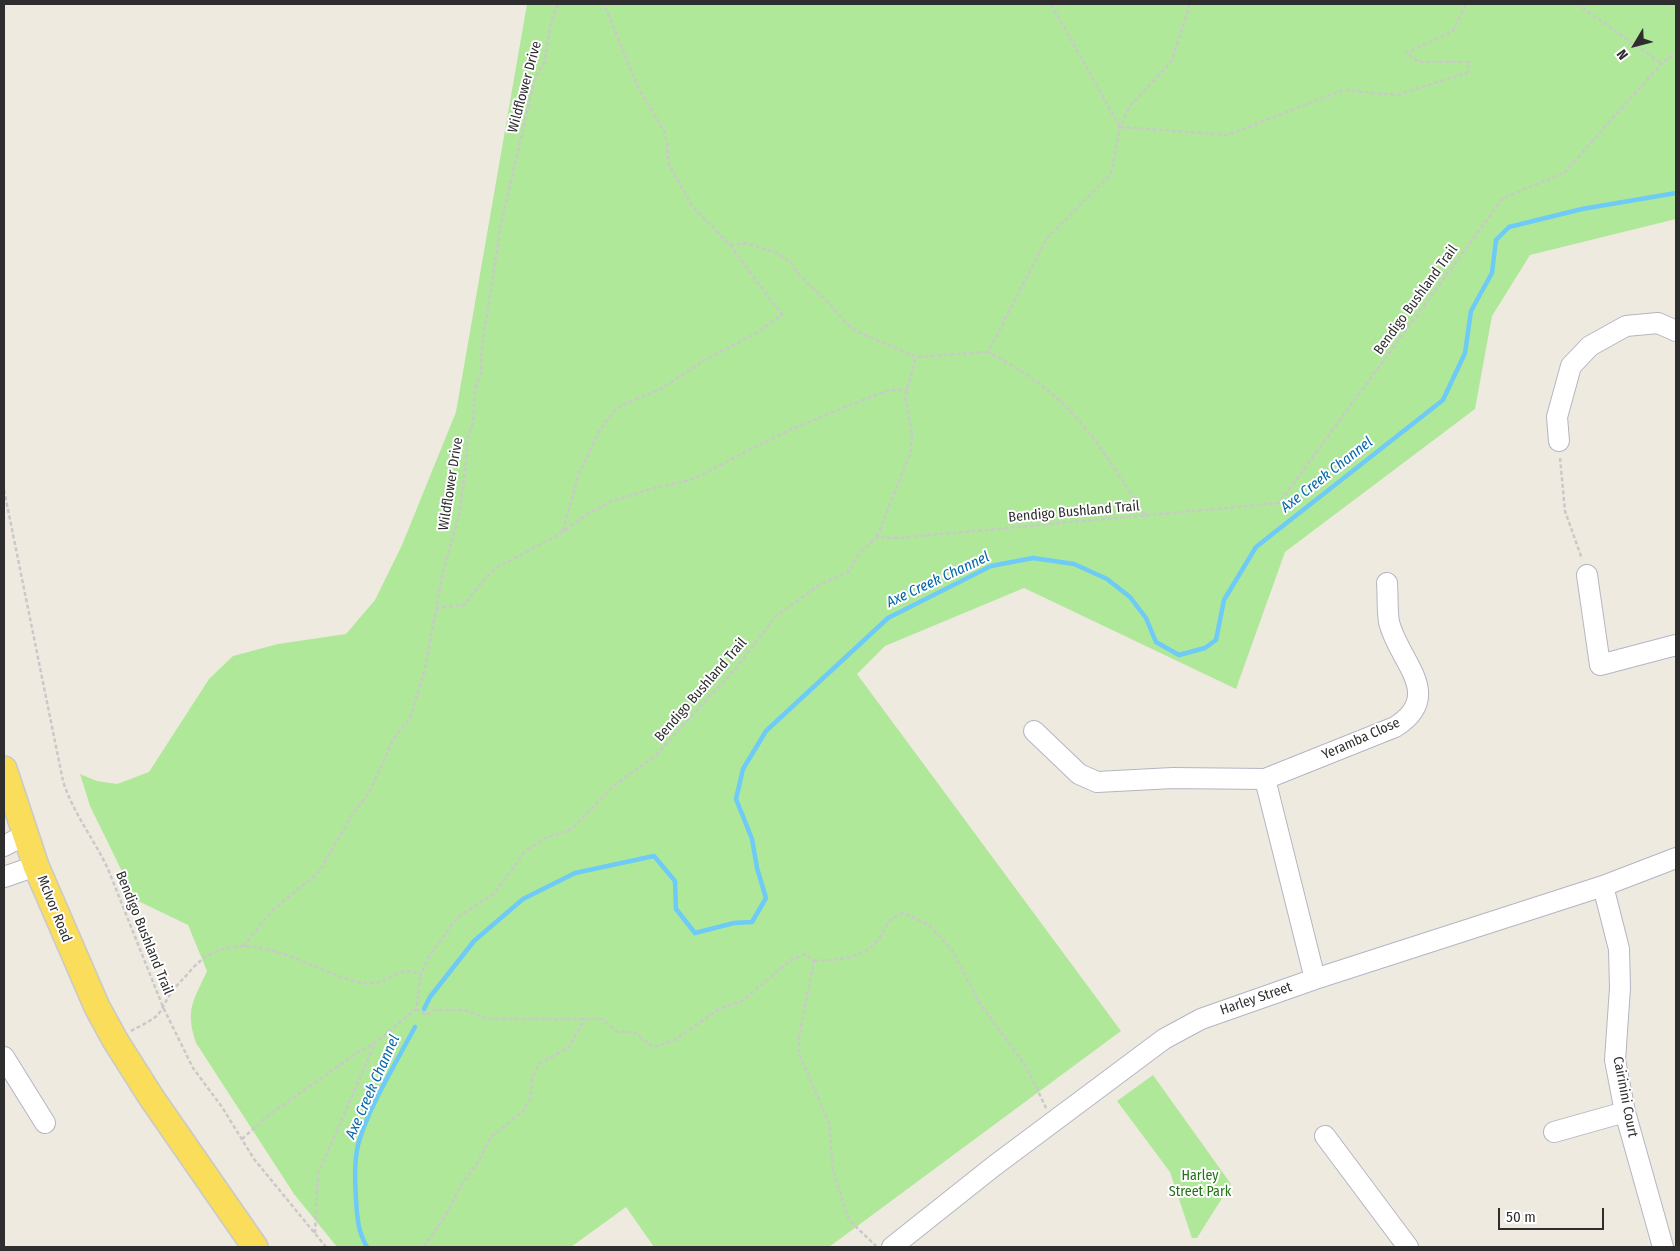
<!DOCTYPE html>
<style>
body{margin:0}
#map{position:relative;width:1680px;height:1251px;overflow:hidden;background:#efeae0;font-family:"Fira Sans Condensed",sans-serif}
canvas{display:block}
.frame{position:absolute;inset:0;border:5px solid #2e2e2e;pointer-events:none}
.north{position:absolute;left:1610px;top:20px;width:50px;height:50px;-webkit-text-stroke:4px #fff;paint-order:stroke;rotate:233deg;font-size:14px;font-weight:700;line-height:20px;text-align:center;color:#2e2e2e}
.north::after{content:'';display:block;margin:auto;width:18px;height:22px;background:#2e2e2e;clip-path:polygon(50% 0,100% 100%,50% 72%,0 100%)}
.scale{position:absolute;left:1498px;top:1208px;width:106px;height:22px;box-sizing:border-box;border:2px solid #2e2e2e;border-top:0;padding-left:6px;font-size:15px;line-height:18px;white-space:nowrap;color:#2e2e2e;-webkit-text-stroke:4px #fff;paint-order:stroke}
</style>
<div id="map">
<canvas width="1680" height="1251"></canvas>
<div class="frame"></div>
<div class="north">N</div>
<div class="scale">50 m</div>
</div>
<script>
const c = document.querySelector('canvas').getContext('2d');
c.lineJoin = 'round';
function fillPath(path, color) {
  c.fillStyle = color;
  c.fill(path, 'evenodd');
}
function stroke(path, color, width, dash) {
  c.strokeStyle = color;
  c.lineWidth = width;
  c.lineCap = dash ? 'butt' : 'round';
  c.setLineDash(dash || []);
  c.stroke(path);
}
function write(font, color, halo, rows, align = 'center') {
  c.font = font + ' "Fira Sans Condensed",sans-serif';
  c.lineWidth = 4;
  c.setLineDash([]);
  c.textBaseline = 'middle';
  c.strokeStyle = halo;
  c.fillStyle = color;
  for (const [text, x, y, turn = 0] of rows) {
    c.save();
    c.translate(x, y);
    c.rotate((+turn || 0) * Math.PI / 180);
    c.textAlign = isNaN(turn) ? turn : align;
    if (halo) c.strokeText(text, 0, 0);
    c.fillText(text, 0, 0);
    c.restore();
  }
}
const green = new Path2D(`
 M527 4H1676V219L1530 255 1492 316 1475 409 1285 552 1236 689 1024 588 885 646 857 674 1121 1031 829 1247H654L626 1207 571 1247H337L294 1194 196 1043C185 1009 193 1002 207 971L188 925 136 900 90 806 80 774 97 781 117 784 149 772 209 679 233 656 278 644 346 634 375 600 402 545 456 412Z
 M1153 1075 1231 1184 1197 1238H1192L1170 1172 1117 1101Z`);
const stream = new Path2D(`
 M424 1009 430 997 474 941 523 899 575 873 654 856 675 881 676 909 695 933 734 923 752 922 766 898 757 868 752 839 736 799 743 769 766 731 888 618 991 566 1033 558 1074 564 1107 579 1130 597 1146 618 1156 642 1179 655 1205 648 1216 640 1224 600 1256 547 1443 400 1465 353 1471 311 1492 273 1496 240 1509 227 1582 209 1676 193
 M367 1247C358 1232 357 1217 356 1199 355 1181 354 1163 358 1145 367 1110 397 1061 415 1027`);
const path = new Path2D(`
 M1051 4 1120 127
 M1577 4 1661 63
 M1120 127 1228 135 1343 90 1396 95 1467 73 1469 62H1419L1406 53 1453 31 1466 4
 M730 245 746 243 777 253 791 263 799 275 830 304 847 324 858 332 916 357 988 352
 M1560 458 1565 511 1582 559
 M4 490 63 781C73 813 94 839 108 869L163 1007 193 1068 222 1107 254 1159 326 1247
 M1145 515C1117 473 1091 427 1052 394 1033 377 1011 365 988 352L1047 238 1111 174 1120 127 1130 106 1171 62 1190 4
 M563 531 578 476 599 431 615 410 622 405 661 389 706 359 755 334 782 315 730 245 692 206 673 172 668 162 667 143 664 131 638 87 604 4
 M877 537 911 451 912 433 905 397 916 357
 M436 608 464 605 486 577 498 567 558 535 589 513 612 501 651 489 691 480 785 432 845 407 886 391 907 389
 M243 946 273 910 319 872 353 813 369 793 394 738 410 718 425 669 442 577 459 514 466 464 467 439 473 423 475 389 481 373 482 347 501 224 535 78 544 63 551 23 558 4
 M814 961C838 960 866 959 880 937 890 922 885 921 903 913L929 925 952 950 979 1002 1027 1068 1046 1108
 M416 1009 427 1015 433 1010H466L488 1019H602L618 1032H634L653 1047 673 1041 719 1009 742 1001 791 960 805 954 814 961 799 1037V1054L829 1123 833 1171 849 1220 876 1246
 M131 1031C138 1027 147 1023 154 1018 163 1012 166 998 173 990 179 983 185 977 191 970 238 917 304 967 357 982 388 991 396 961 421 975L428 958 454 922 462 914 494 894 525 851 545 838 572 829 611 788 655 756 735 669 775 617 819 585 848 572 859 554 877 537 898 538 1279 503 1503 198 1564 173 1662 63 1676 53
 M242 1139 270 1114 358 1052 375 1043 416 1009 421 975
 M315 1233 318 1174 375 1043
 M424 1247 446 1215 461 1185 477 1164 491 1137 523 1111 531 1097 532 1078 540 1063 568 1048 585 1019`);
const minor = new Path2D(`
 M1559 441 1557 417 1571 366 1590 346 1626 326 1658 323 1676 331
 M1587 575 1600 665 1676 645
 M1034 731 1079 774 1097 782 1173 778 1265 779
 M4 846 25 835
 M4 877 36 866
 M1603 886 1619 949 1620 988 1615 1060 1625 1112 1663 1247
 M1315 979 1265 779 1395 727C1446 695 1398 661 1389 622 1387 610 1388 596 1387 583
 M4 1057 45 1123
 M1554 1132 1625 1112
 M1325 1136 1408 1247
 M892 1247 994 1166 1164 1039 1201 1019 1315 979 1603 886 1676 858`);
const major = new Path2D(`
 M4 769 36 866 97 1007 115 1040 151 1097 255 1247`);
const streetNames = [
 ["Wildflower Drive",525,87,-75],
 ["Bendigo Bushland Trail",1416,300,-54],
 ["Wildflower Drive",451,484,-81],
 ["Bendigo Bushland Trail",1074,512,-5],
 ["Bendigo Bushland Trail",701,690,-49],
 ["Yeramba Close",1361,739,-24],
 ["McIvor Road",54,909,68],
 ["Bendigo Bushland Trail",144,933,68],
 ["Harley Street",1256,999,-19],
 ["Cairinini Court",1625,1097,79]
];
const parkNames = [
 ["Harley",1200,1176],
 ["Street Park",1200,1192]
];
const waterNames = [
 ["Axe Creek Channel",1327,475,-38],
 ["Axe Creek Channel",938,580,-25],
 ["Axe Creek Channel",373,1087,-66]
];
fillPath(green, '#b0e89a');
stroke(stream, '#6ecaf6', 4.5);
stroke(minor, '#b4b5c2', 22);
stroke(major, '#c9c9c9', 28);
stroke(path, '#c9c9c9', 2.5, [4, 2.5]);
stroke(minor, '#fff', 20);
stroke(major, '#f9dd5b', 25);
write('14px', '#2e2e2e', '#fff', streetNames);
write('14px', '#247217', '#fff', parkNames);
write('italic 15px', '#0568aa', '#fff', waterNames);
</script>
